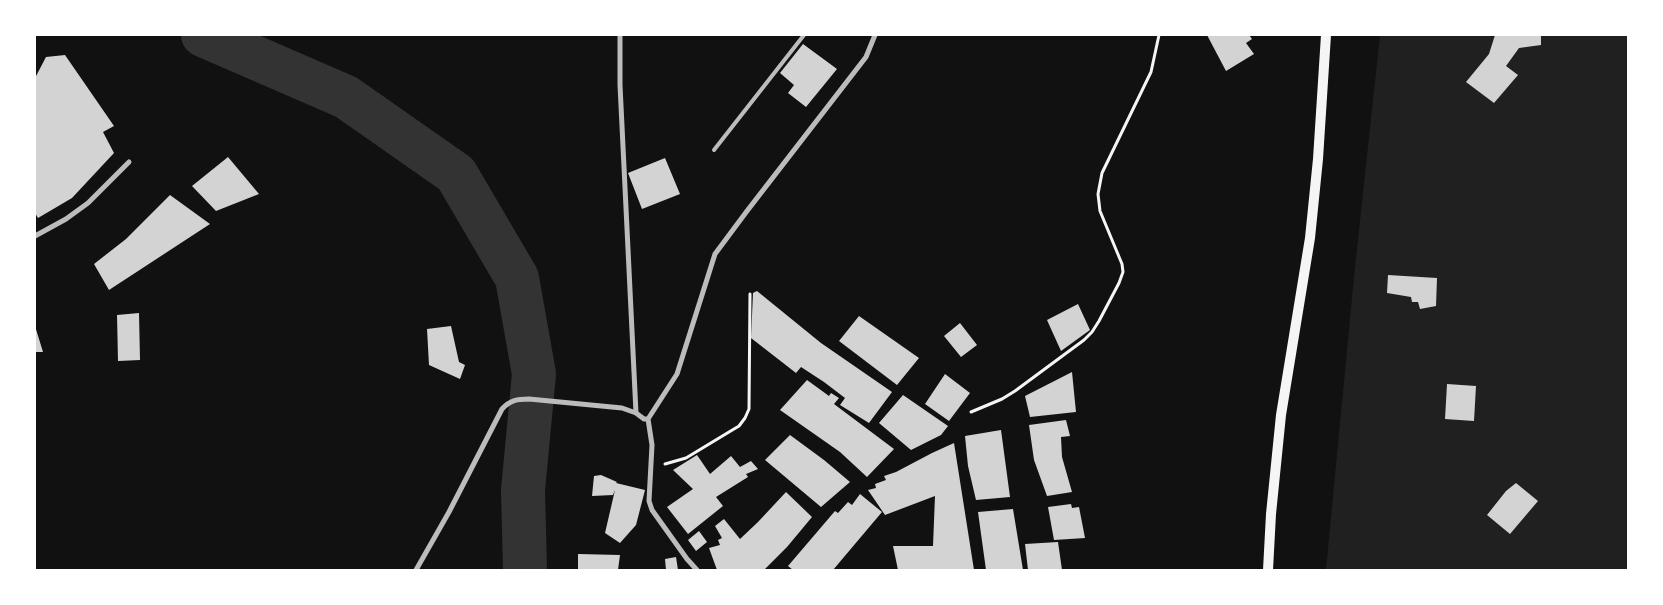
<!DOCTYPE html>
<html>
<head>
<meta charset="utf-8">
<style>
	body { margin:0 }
	#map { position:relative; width:1663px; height:605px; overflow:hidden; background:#111; font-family:"Fira Sans Condensed",sans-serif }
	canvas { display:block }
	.frame { position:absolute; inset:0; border:36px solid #fff; pointer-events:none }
</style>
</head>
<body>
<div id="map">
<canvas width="1663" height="605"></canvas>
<div class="frame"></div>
</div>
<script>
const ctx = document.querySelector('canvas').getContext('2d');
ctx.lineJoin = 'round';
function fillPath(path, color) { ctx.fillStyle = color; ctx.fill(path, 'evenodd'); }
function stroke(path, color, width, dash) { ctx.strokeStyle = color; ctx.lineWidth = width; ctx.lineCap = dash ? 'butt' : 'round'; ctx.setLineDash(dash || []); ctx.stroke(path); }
const green = new Path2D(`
	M1380,35h248v535h-302l28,-293z`);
const river = new Path2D(`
	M203,35l143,62 110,77 61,104 17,96 -11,116 2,80`);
const building = new Path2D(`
	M1207,35h42l3,4 -6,4 8,11 -28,17z
	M1495,35h46v10l-22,3 -13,18 12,9 -24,28 -28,-21 23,-28z
	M803,44l34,25 -31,38 -18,-14 6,-8 -14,-12z
	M65,55l49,71 -11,6 11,21 -42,45 -34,20 -3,-5v-135l11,-21z
	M228,157l31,37 -43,17 -24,-25z
	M665,158l15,36 -38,15 -14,-36z
	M170,195l40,29 -101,66 -15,-26 32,-25z
	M1388,275l49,3 -1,28 -16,3 -2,-7h-6l-1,-5 -24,-4z
	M757,291l64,52 71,49 -23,31 -29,-18 5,-7 -21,-16 -23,-15 -5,6 -45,-35 2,-45z
	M1078,304l12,26 -29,21 -14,-31z
	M139,313l1,47 -22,1 -1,-46z
	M859,316l60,42 -22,27 -58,-44z
	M960,323l17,22 -16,12 -17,-21z
	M35,326l8,26h-8z
	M451,326l8,36 6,3 -5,14 -31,-14 -2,-36z
	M1072,372l4,40 -46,5 -5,-21z
	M945,374l25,19 -21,28 -24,-17z
	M807,380l22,16 2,-3 8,5 -5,6 60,45 -27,28 -27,-25 -60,-42z
	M1447,384l29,2 -2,35 -29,-2z
	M903,395l45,31 -7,9 -30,15 -32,-27z
	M1066,420l4,16 -9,1 1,20 10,35 -25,4 -13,-36 -5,-35z
	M1001,430l9,67 -34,3 -8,-34 -3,-30z
	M790,435l34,25 26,22 -29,25 -56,-47z
	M954,443l20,127h-76l-5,-24h40l2,-50 -50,19 -17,-25 8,-2 -1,-4 11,-4 -2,-4 12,-4 36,-19z
	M697,455l13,19 21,-18 9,11 11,-6 7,8 -12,5 2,3 -32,20 7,9 -35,28 -21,-27 26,-18 -20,-19z
	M601,475l16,7 -1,1 29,7 -9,35 -16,18 -15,-10 10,-43 -2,5 -21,1 2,-20z
	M1516,483l22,18 -28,33 -23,-19 19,-24z
	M786,492l26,25 -25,30 -23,23h-47l-8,-22 11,-3 -2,-5 4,-2 -7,-12 9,-7 16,20 18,-17z
	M860,494l22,18 -49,58h-40l-5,-4 47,-55 3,2 10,-11 4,3z
	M1071,504l1,4 7,-1 6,31 -31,2 -6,-33z
	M1013,509l10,61h-37l-8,-58z
	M699,531l8,11 -11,9 -8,-11z
	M1058,542l4,28h-34l-3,-26z
	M578,554l42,1 -2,15h-40z
	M676,557l2,13h-12l-1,-11z`);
const path = new Path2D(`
	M971,412l31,-13 13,-8 69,-51 8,-8 7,-11 20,-38 4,-11 -1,-8 -22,-53 -2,-17 4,-21 49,-101 8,-37
	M665,464l21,-6 43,-26 10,-6 6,-8 4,-9 1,-115`);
const service = new Path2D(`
	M714,150l90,-115`);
const minor = new Path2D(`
	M620,35v50l16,328
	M35,236l31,-17 22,-16 41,-41
	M648,419l29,-45 38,-120 32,-43 119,-154 9,-22
	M416,570l33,-58 53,-103c8,-9 16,-10 27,-10l93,9 14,5 8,6h4l4,26 -3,56 3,9 35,49 10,11`);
const secondary = new Path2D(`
	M1268,570l3,-56 10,-99 29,-177 8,-79 8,-124`);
fillPath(green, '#202020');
stroke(river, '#333', 44);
fillPath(building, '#d3d3d3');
stroke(path, '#f5f5f5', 3);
stroke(service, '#bcbcbc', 4);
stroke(minor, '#bcbcbc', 5);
stroke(secondary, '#f5f5f5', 10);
</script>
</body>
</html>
